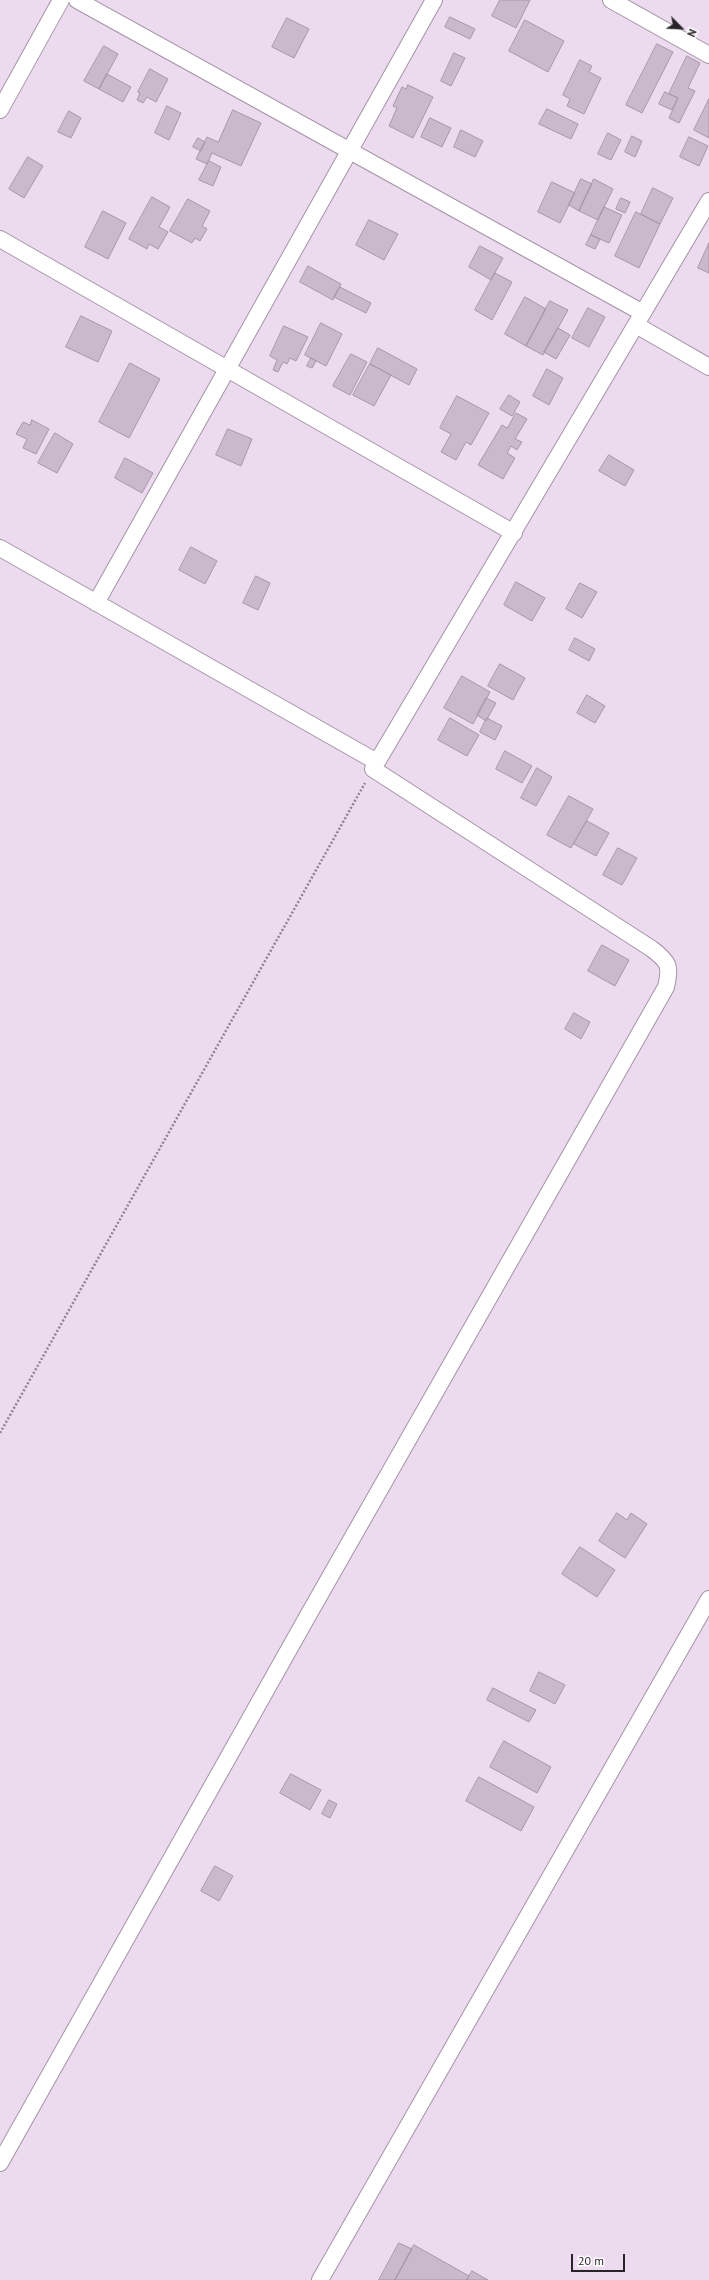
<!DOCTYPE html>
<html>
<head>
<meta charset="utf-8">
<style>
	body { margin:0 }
	#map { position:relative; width:709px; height:2280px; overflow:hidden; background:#ecdbee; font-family:"PT Sans",sans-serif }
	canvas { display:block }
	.north { position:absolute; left:661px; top:8px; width:40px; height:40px; -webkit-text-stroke:3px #fff; paint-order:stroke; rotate:114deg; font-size:11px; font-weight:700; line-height:16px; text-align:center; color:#282229 }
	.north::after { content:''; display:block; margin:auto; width:14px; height:18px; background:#282229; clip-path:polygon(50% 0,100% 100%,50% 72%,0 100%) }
	.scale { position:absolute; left:571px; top:2254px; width:54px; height:18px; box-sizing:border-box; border:2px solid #282229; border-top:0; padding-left:5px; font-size:12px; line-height:14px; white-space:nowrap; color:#282229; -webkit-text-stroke:3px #fff; paint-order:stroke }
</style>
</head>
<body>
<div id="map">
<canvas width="709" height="2280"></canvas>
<div class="north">N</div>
<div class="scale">20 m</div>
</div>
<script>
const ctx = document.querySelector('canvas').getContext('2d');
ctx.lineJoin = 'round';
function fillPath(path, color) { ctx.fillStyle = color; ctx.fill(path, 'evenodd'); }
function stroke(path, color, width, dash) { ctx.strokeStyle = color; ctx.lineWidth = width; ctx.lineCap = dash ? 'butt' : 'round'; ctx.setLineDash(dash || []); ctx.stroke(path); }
const building = new Path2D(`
	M500,0h30l-14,28 -24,-12z
	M450,17l25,12 -5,10 -25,-12z
	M287,18l22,11 -15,29 -22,-11z
	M525,20l39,21 -16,31 -39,-21z
	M657,44l16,8 -31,61 -16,-8z
	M104,46l14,8 -19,35 -15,-8z
	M454,53l11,5 -14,28 -10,-5z
	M687,56l13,7 -12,25 7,3 -16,32 -10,-5 9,-20 -9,-4z
	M580,60l12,6 -3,6 12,6 -17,36 -17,-8 3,-7 -7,-4z
	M150,69l18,10 -12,23 -9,-5 -4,6 -6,-3 3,-7 -2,-1z
	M107,74l24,13 -8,15 -24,-13z
	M408,85l25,12 -20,41 -24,-12 8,-18 -4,-2 9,-19 4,2z
	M665,92l13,6 -6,12 -13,-6z
	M709,99v39l-15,-8z
	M167,106l14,7 -12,27 -14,-7z
	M547,109l31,15 -7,15 -32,-15z
	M233,110l28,13 -20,43 -29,-13 -5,11 -11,-5 11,-22 11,5z
	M69,111l12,7 -10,20 -13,-6z
	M430,118l21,10 -9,19 -21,-10z
	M461,130l22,11 -8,16 -21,-10z
	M608,133l13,7 -10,20 -13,-6z
	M632,136l10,5 -7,16 -10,-5z
	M689,137l19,9 -9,20 -19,-9z
	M198,138l7,4 -4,9 -8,-4z
	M28,157l15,9 -19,32 -15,-9z
	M209,161l12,6 -8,19 -14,-6z
	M581,179l11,5 -13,27 -10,-6z
	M594,179l19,10 -15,31 -19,-9z
	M552,182l23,11 -15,30 -22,-11z
	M653,188l20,10 -13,26 -19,-10z
	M152,197l18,10 -11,20 9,5 -10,17 -9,-5 -2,5 -18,-10z
	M621,198l9,4 -5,11 -9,-4z
	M188,199l22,12 -8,15 5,3 -7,12 -5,-3 -3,5 -22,-12z
	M604,207l18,8 -13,28 -18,-8z
	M103,211l23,12 -18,36 -23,-12z
	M636,212l24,12 -21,44 -24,-12z
	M369,220l29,14 -14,26 -28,-15z
	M591,235l9,4 -5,10 -9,-4z
	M709,243v30l-11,-5z
	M480,246l23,12 -12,22 -22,-13z
	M308,266l33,18 -8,16 -33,-18z
	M495,273l17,9 -20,38 -17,-10z
	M340,287l31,16 -5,10 -32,-16z
	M525,297l21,12 -20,37 -21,-12z
	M550,301l18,9 -25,45 -17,-9z
	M588,308l17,9 -16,30 -17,-9z
	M81,316l31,15 -14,31 -32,-15z
	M321,323l21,11 -16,32 -21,-11z
	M284,326l24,11 -12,24 -6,-3 -3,6 -4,-2 -5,10 -5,-2 4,-10 -7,-4z
	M558,328l12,7 -14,24 -12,-7z
	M378,348l39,21 -8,16 -39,-21z
	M351,354l16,8 -17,33 -17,-9z
	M311,358l5,3 -4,7 -5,-2z
	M130,363l30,16 -31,59 -30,-16z
	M370,364l21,11 -17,31 -21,-11z
	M547,369l16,9 -14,27 -16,-9z
	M509,395l11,7 -8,14 -12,-7z
	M457,396l32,17 -18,32 -5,-3 -10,18 -15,-8 10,-18 -11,-6z
	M516,413l11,6 -12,20 7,3 -5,8 -6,-4 -4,7 8,5 -12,21 -25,-14 24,-40 5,3z
	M32,420l17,9 -13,25 -13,-6 4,-9 -11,-5 7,-12 7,3z
	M228,429l24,10 -11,27 -25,-11z
	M55,433l18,11 -16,29 -19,-10z
	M609,455l25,15 -9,16 -26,-15z
	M125,458l28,15 -11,20 -27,-15z
	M191,547l26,14 -12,23 -26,-14z
	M256,576l14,7 -12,27 -15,-7z
	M516,582l29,16 -13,23 -28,-16z
	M580,583l17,9 -15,26 -16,-9z
	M575,638l20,11 -6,12 -20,-11z
	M500,664l25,14 -12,22 -25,-14z
	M462,676l28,16 -17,32 -29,-16z
	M587,695l18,11 -10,17 -18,-10z
	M486,698l10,5 -10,18 -9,-6z
	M450,718l29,17 -12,21 -29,-16z
	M487,718l15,8 -7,14 -15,-8z
	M505,751l27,15 -10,17 -26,-14z
	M537,768l15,9 -16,29 -15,-8z
	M569,796l24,13 -22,39 -24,-13z
	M587,821l22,12 -13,23 -22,-12z
	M618,848l19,10 -15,27 -19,-10z
	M602,945l27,15 -14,26 -27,-15z
	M574,1013l16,9 -9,17 -16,-10z
	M617,1513l10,7 4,-7 16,11 -22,34 -26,-17z
	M580,1547l35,23 -18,27 -35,-23z
	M539,1672l26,13 -10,19 -25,-13z
	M493,1688l43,22 -7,12 -42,-22z
	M504,1741l47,26 -14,26 -47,-26z
	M291,1774l30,16 -11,20 -30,-17z
	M479,1777l55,30 -13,24 -55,-30z
	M329,1800l8,4 -7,14 -8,-4z
	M215,1866l18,10 -14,25 -18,-10z
	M399,2243l13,6 -17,31h-16z
	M414,2245l55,31 -2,4h-72z
	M472,2271l16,9h-21z`);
const path = new Path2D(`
	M0,1433l365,-650`);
const street = new Path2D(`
	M77,0l566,313
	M611,0l98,55
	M0,110l61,-110
	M0,239l514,294
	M636,325l73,42
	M0,548l377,214 332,-561
	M96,603l338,-603
	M0,2163l310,-551 356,-625c5,-21 3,-25 -14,-38l-279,-180
	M320,2280l389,-681`);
fillPath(building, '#c9b9cb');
stroke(building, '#a696a8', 1);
stroke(street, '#a393a5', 18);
stroke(path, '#8f8391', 2.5, [2, 2]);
stroke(street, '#fff', 16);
</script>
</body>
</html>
